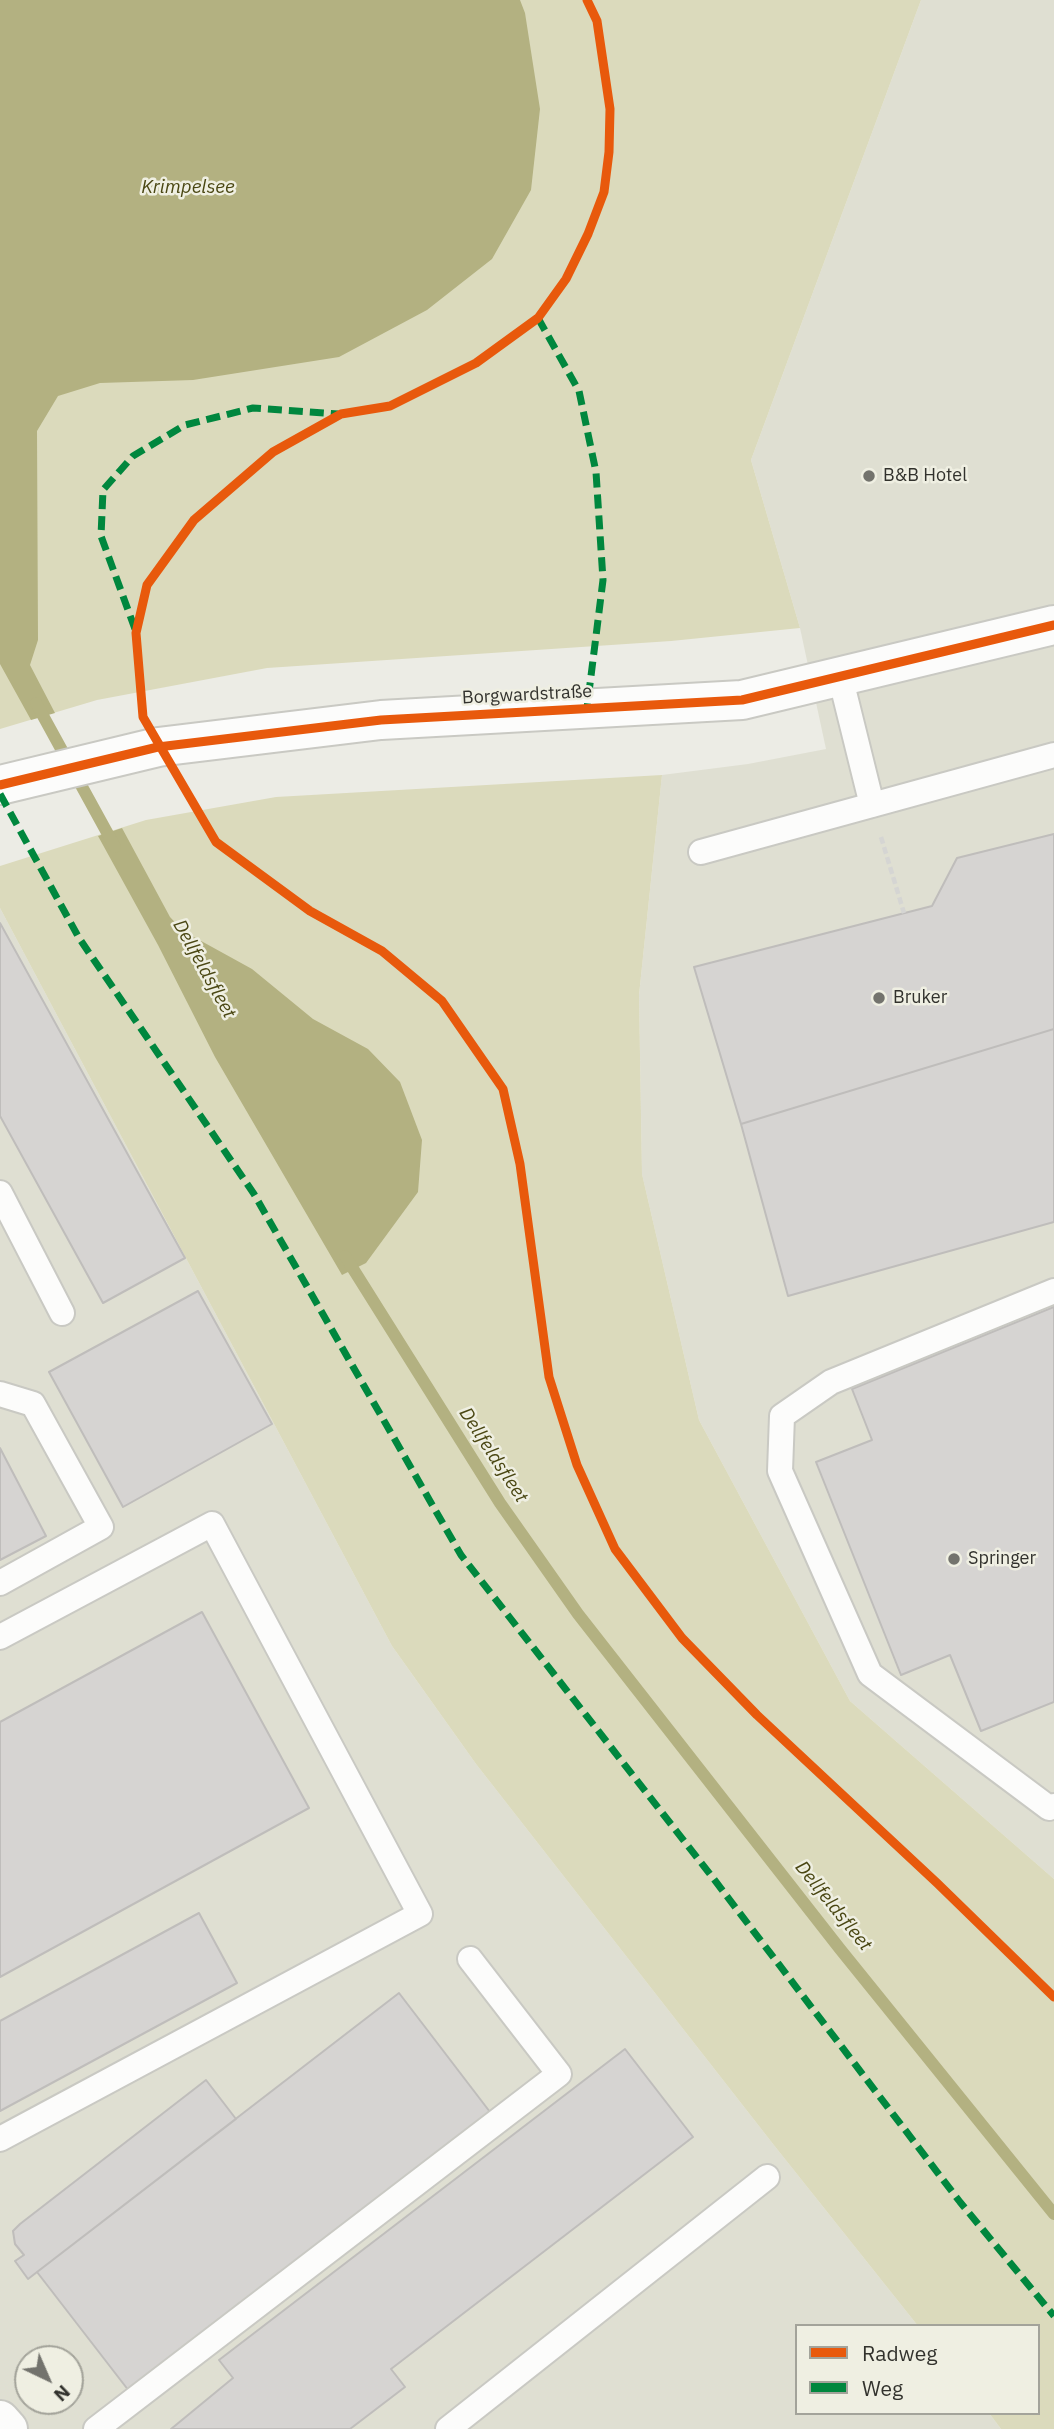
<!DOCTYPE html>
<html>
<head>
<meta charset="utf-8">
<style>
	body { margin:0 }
	#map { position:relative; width:1054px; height:2429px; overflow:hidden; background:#ecece5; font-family:"IBM Plex Sans",sans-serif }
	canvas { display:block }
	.legend { position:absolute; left:795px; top:2324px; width:245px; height:91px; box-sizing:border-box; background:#efefe2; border:2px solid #a3a39a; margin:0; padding:9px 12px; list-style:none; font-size:21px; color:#32322d }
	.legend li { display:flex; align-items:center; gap:14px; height:35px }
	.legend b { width:35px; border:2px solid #a3a39a }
	.north { position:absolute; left:14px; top:2345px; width:70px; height:70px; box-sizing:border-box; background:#efefe2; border:2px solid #a3a39a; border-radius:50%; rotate:136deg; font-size:19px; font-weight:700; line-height:28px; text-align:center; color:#32322d }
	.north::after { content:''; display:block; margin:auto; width:24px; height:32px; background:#73736d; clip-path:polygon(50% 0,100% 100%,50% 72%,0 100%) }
</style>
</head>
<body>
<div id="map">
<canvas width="1054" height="2429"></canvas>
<ul class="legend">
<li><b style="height:9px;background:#e8590c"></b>Radweg</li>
<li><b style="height:9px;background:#00873e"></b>Weg</li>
</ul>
<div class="north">N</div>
</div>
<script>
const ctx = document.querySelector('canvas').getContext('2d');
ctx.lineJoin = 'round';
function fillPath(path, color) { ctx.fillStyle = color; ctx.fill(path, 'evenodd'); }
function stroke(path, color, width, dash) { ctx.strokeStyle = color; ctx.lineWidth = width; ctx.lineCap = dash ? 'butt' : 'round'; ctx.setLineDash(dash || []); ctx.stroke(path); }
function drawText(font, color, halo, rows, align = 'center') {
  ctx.font = font + ' "IBM Plex Sans",sans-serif'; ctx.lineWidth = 5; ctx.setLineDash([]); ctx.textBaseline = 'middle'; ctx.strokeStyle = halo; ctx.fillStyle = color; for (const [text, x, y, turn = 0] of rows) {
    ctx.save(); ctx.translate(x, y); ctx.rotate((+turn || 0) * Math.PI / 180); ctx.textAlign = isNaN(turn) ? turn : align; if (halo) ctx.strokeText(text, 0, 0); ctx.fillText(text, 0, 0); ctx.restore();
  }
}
const built = new Path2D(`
	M921,0h133v1879l-204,-178 -151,-281 -57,-246 -3,-179 23,-220 86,-11 78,-15 -26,-121 -49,-168z
	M0,908l392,738 84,118 297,380 145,182h-121v87h192l12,16h-1001zM28,2359h42v42h-42z`);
const green = new Path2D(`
	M0,0h921l-170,460 49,168 -129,13 -404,27 -170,32 -97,29z
	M662,775l-23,220 3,179 57,246 151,281 204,178v550h-53l-12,-16h49v-87h-120l-145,-182 -297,-380 -84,-118 -392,-738v-42l146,-46 130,-23z`);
const water = new Path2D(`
	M0,0h520l5,13 15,96 -9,81 -39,69 -65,51 -88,47 -146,23 -93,3 -42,13 -21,35 1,209 -8,25 25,48 -24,7 -31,-56z
	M122,828l48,89 13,14 69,38 61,50 55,30 32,33 22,58 -4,52 -52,71 -24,12 -127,-218 -57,-112 -60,-109z`);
const stream = new Path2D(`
	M36,703l79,144
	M345,1256l155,247 78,111 262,335 214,265`);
const building = new Path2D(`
	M1054,834v195l-313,95 -47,-157 238,-61 25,-48z
	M0,923l185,335 -82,45 -103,-187z
	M1054,1029v193l-266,74 -47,-172z
	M198,1291l74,133 -149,83 -74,-135z
	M1054,1307v395l-73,29 -31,-76 -49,20 -85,-213 56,-22 -20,-51z
	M0,1448l46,88 -46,24z
	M202,1612l107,196 -309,169v-255z
	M199,1913l38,70 -237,128v-90z
	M399,1993l91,119 -361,279 -92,-119z
	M625,2049l68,88 -302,232 14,18 -55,42h-179l62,-51 -14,-18z
	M206,2080l30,39 -208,160 -13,-18 9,-6 -9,-11 -2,-13 7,-7z`);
const path = new Path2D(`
	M881,837l23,76`);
const service = new Path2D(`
	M840,676l32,129
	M701,852l353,-97
	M0,1193l62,120
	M1054,1291l-223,91 -49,34 -2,55 90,203 179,134 5,-2
	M0,1394l33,10 68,123 -101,56
	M0,1637l212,-113 208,390 -420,225
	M96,2429l463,-355 -89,-115
	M448,2429l319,-252`);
const minor = new Path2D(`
	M0,785l158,-38 223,-27 361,-20 312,-75
	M0,2420l8,9`);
const quiet = new Path2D(`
	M538,318l41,73 17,81 7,108 -16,128
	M135,629l-34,-93 2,-46 30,-34 52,-31 68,-17 85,6
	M0,794l79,144 175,256 207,361 252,323 247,324 94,114`);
const cycleway = new Path2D(`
	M587,0l10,21 13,88 -1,43 -5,40 -16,42 -22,45 -28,39 -62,45 -86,43 -49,8 -68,38 -79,68 -47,65 -11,48 7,84 73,125 94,69 72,40 60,50 61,88 17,75 29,213 28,88 38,84 67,89 75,77 180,168 117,114
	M0,785l158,-38 223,-27 361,-20 312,-75`);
const markers = [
	[869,476,7,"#73736d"],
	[879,998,7,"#73736d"],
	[954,1559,7,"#73736d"]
];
const poiNames = [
	["B&B Hotel",883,476],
	["Bruker",893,998],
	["Springer",968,1559]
];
const streetNames = [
	["Borgwardstraße",527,695,-3]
];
const waterNames = [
	["Krimpelsee",188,188],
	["Dellfeldsfleet",204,969,61],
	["Dellfeldsfleet",493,1455,57],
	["Dellfeldsfleet",833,1906,51]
];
fillPath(built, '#dfdfd2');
fillPath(green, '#dbdabc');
fillPath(water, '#b3b181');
stroke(stream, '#b3b181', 12);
fillPath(building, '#d6d4d2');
stroke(building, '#bfbdbb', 2);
stroke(service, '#c9c9c3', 28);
stroke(minor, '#c9c9c3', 42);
stroke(path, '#d5d5d3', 4.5, [7, 3.5]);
stroke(service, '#fcfcfb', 24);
stroke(minor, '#fcfcfb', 38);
stroke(quiet, '#00873e', 7, [14, 7]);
stroke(cycleway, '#e8590c', 9);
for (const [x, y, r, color] of markers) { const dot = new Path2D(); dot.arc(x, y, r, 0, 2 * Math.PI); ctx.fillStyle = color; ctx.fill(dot); stroke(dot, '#efefe2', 2.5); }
drawText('18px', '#32322d', '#efefe2', poiNames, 'left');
drawText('18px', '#32322d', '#efefe2', streetNames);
drawText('italic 19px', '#4a4713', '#efefe2', waterNames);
</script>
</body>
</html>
